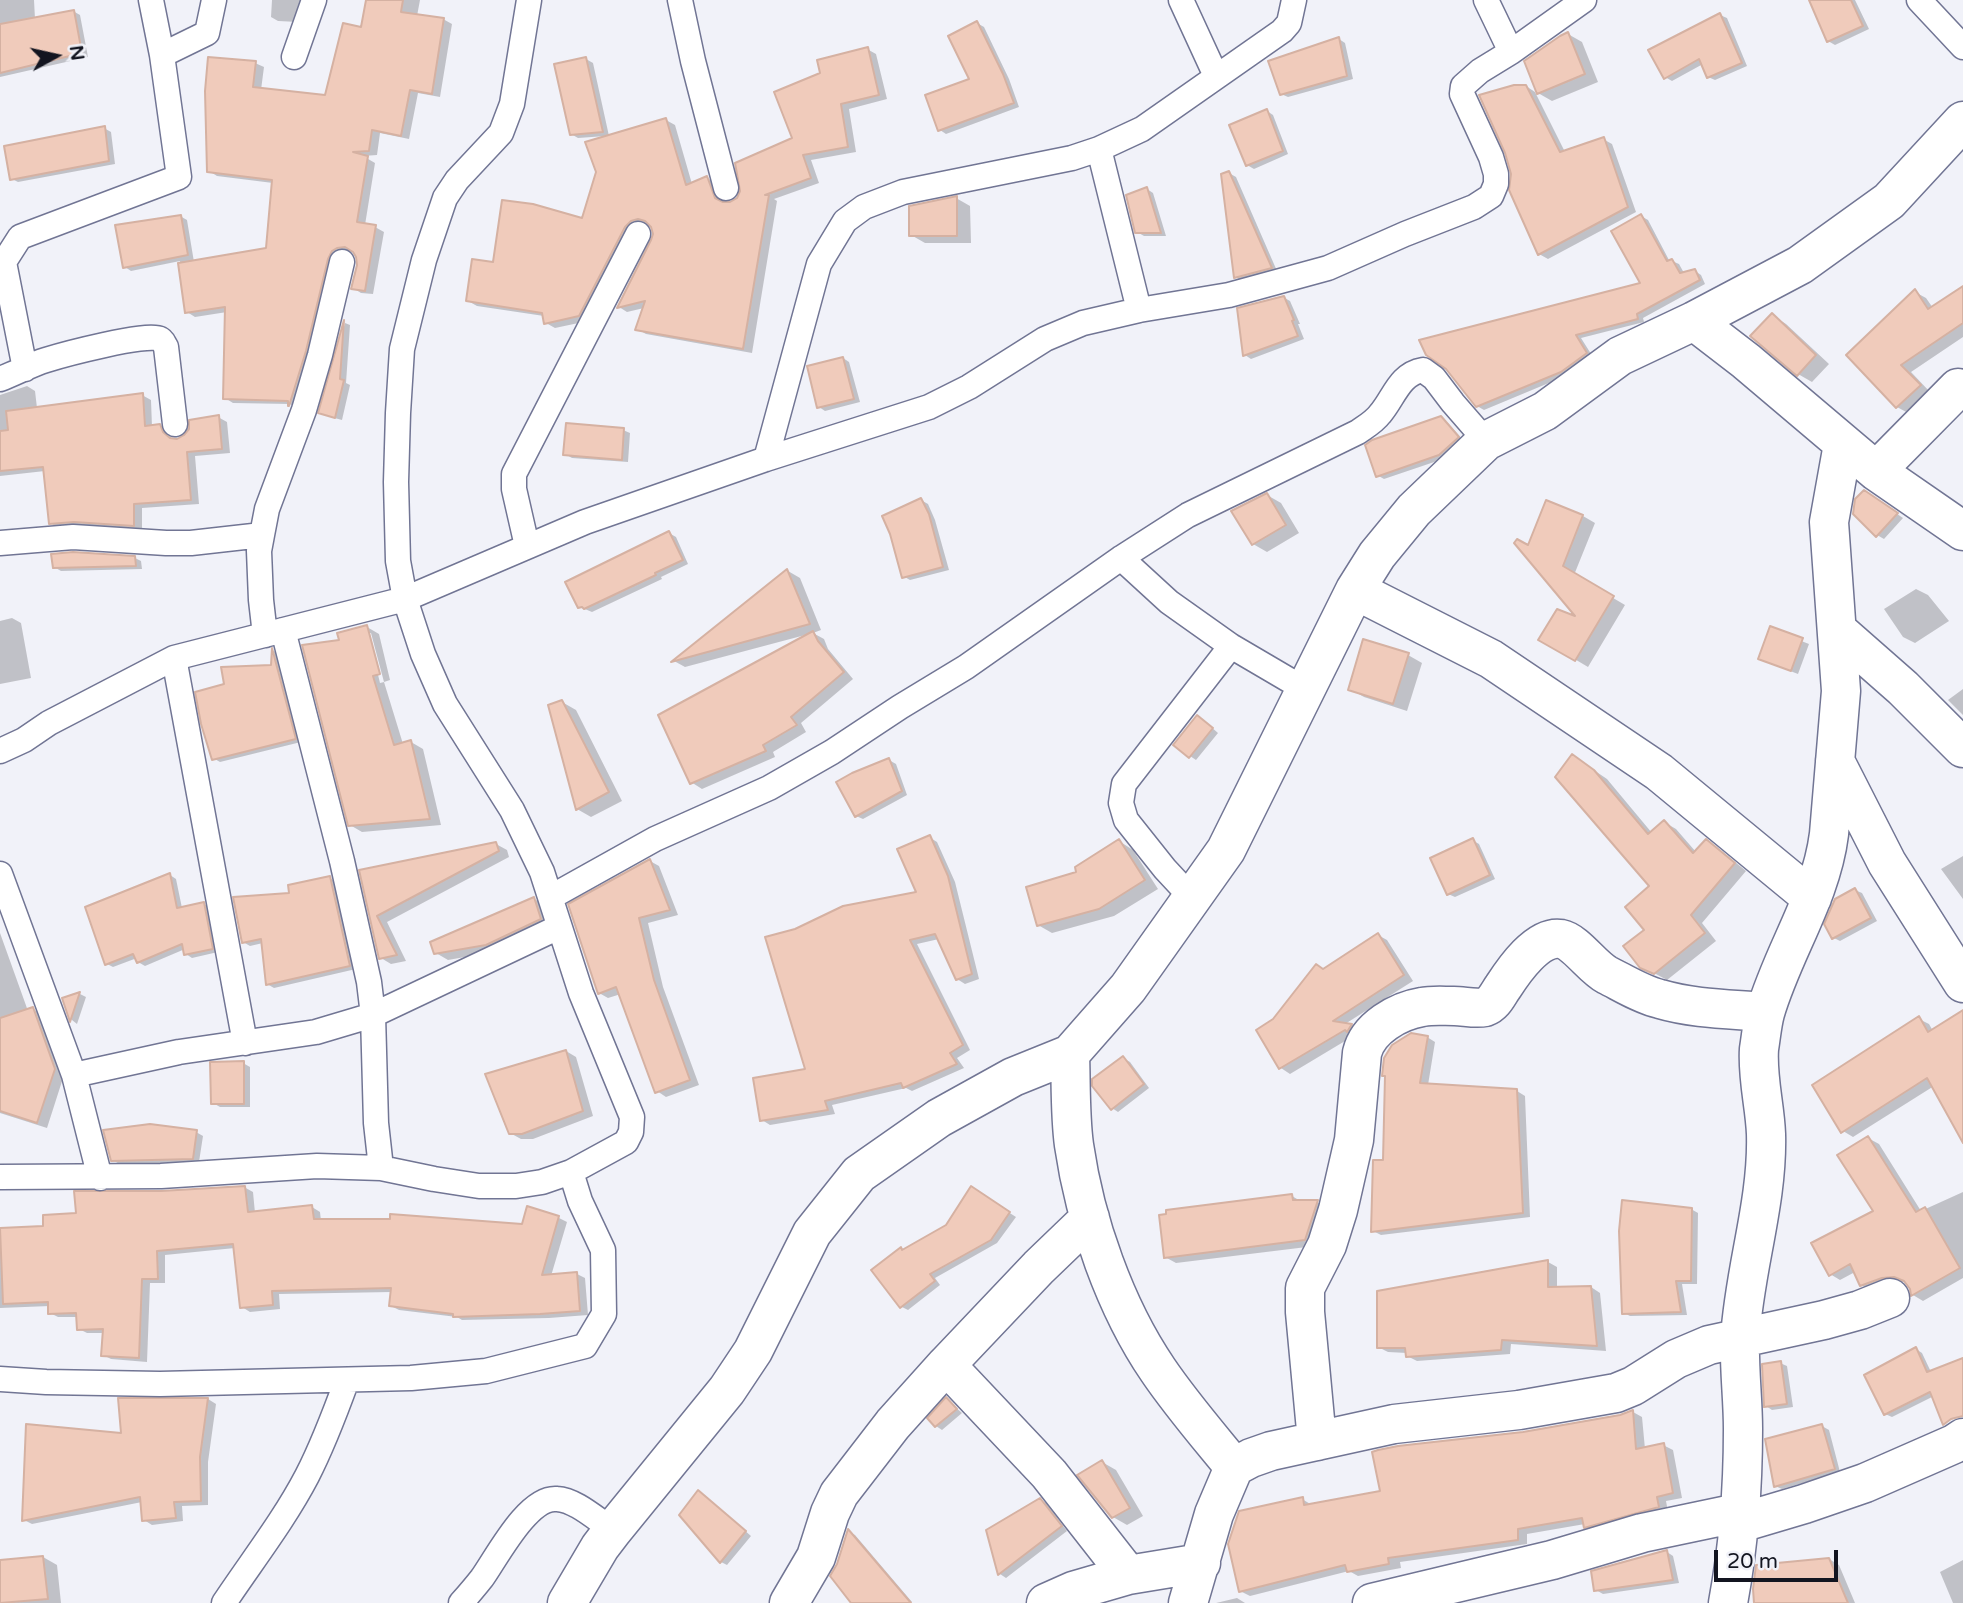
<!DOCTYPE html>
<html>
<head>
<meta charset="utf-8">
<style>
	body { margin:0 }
	#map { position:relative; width:1963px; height:1603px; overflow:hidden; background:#f1f2f9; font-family:"Varela Round",sans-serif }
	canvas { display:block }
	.north { position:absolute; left:21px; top:21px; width:70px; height:70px; -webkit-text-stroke:5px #f1f2f9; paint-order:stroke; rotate:82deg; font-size:19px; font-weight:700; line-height:28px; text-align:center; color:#131520 }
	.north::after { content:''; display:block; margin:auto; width:24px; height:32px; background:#131520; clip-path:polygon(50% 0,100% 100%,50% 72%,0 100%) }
	.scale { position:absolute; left:1714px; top:1550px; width:124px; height:32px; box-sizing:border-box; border:4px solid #131520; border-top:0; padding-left:9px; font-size:21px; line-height:24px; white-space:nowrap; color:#131520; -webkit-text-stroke:5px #f1f2f9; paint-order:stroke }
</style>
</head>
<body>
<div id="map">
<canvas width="1963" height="1603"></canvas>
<div class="north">N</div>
<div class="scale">20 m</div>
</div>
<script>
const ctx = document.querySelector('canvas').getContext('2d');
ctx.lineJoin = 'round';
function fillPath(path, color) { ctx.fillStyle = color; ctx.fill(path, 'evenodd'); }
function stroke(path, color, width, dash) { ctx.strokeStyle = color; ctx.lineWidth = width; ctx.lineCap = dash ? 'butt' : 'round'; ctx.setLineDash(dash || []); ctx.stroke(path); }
const shadow = new Path2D(`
	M0,0h34l1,19 38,-8 7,4 8,42 -88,20z
	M272,0h35l-9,22 -20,-1 -7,-4z
	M368,0h52l-3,16 26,3 9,5 -12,73 -22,-4 -9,46 -29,-6 -3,22 -14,1 12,7 -10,62 10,2 9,5 -11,62 -12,-1 -8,-5 5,-23 -4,-14 -8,1 -48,158 -8,-6 -57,-1 -8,-5 2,-86 -32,5 -8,-5 -7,-51 -49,10 -6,-4 55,-51 7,4 7,42 73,-13 6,-66 -56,-7 -8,-5 46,-108 9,4 -3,23 65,7 36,-68z
	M1811,0h44l14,29 -34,16 -7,-4z
	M1720,15l7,3 20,48 -32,14 -7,-3 -5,-13 -31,17 -7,-4z
	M977,23l7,4 25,52 10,28 -73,27 -6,-4 31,-50z
	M1568,34l14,8 16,40 -46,19 -14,-8z
	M1339,39l6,4 8,36 -65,18 -7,-3z
	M867,49l9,5 11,45 -38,10 7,43 -45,8 8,23 -45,16 3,2 -25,152 -106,-19 -9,-5 7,-21 -17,4 -8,-5 36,-73 -3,-8 -4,-3 -8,3 -52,95 -33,7 -9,-5 -2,-7 -67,-10 -9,-5 27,-37 88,-44 23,-83v-1l-28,2 -7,-4 15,-75 7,4 16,73 57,-16 9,5 17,59 15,-6 9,5 8,21 14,-5 56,-60 28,-65z
	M1526,86l9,6 30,60 38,-13 9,5 24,68 -88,47 -9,-5z
	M1267,111l6,4 15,39 -34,15 -7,-4z
	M104,128l7,4 4,32 -97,18 -6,-3z
	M1229,173l7,4 41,94 -35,10 -7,-4z
	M1147,189l6,4 13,43h-22l-7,-4z
	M956,198l14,8 1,37h-46l-14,-8z
	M1641,216l7,4 22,42 2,-1 7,3 5,9 11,-2 6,4 4,9 -62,34 1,4 -63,16 12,19 -25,18 -84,35 -7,-4 166,-122z
	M1963,288v49l-52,35 19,20 -22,21 -11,-6 -49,-52 67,-63 11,6 7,10z
	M1283,297l7,4 10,23h-2l6,15 -53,20 -6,-4z
	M1772,315l14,9 43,40 -17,18 -14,-8z
	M345,323l5,2 -4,58 4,2 -8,35 -15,-4 -6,-3z
	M843,358l6,4 11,40 -35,9 -6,-4z
	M27,386l8,5 2,17 105,-13 9,5 1,27 8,-1 8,4 4,10 4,1 42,-24 9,5 3,31 -35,3 4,48 -57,4v22l-83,-2 -9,-5 -5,-52 -45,5v-81z
	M1441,418l6,4 17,19 -18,17 -62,21 -7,-4z
	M623,430l7,3 -2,29 -56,-4 -7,-4z
	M1267,495l14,8 18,30 -32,19 -14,-8z
	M1871,496l32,22 -19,21 -7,-4z
	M921,500l7,4 7,16 14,50 -39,10 -7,-4z
	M1547,502l36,14 12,7 -21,52 51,30 -37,62 -47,-28 40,-19 -52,-72z
	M669,533l7,4 12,27 -27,13 1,2 -70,33 -12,-5z
	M135,558l6,3 1,8 -81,2 -7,-4z
	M788,571l12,7 21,52 -8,3 11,6 4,10 25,30 -52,44 5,9 -33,20 2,5 -73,32 -11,-7 118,-148 -124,33 -11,-6z
	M1916,589l12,6 21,26 -34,22 -12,-6 -19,-28z
	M12,618l9,5 10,55 -31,6v-63z
	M367,627l12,7 11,46 -6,2 19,62 8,-2 12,7 18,76 -79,7 -12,-7 -9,-183zM368,633h3l13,49 -4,1z
	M1771,629l38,15 -11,30 -31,-12z
	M274,651l5,3 22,88 -81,20 -7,-4 13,-72 47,-19z
	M1408,655l14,8 -15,48 -43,-14 -14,-8z
	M1963,689v26l-15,-15z
	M562,702l14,8 46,91 -31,16 -14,-8z
	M1203,720l15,13 -22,27 -6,-4z
	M1573,756l34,23 45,54 12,-11 12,7 20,23 10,-11 12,7 28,23 -44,52 14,18 -49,39 -26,-14 10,-79z
	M889,760l7,4 11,31 -44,24 -7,-3z
	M929,837l8,5 18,40 24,97 -14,5 -8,-5 -18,-40 -22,5 53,106 -13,8 7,10 -52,23 -6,-3 -74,17 3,9 -65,11 -8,-5 45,-49 112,-178z
	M1472,840l7,4 16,35 -40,18 -7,-3z
	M1119,841l14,9 25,39 -44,27 -62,17 -14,-8 41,-52z
	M496,844l11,6 2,7 -122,65 19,39 -15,3 -10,-6 -20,-86z
	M1963,856v43l-22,-30z
	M650,861l9,5 19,49 -30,8 15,64 36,98 -33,12 -9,-6 -36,-97 -13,4 -9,-5z
	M170,875l6,4 6,29 22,-4 6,4 8,44 -26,6 -6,-4 -1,-5 -40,17 -7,-4 -1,-4 -24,9 -6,-3z
	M330,878l6,4 20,87 -82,19 -7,-4 -4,-41 -13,3 -7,-4 48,-48z
	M1855,890l7,3 15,28 -37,20 -6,-3z
	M534,899l12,6 7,21 -54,25 -51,9 -12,-7z
	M0,933l28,78 5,-2 10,6 21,60 -17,53 -47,-15z
	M1378,935l9,5 26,41 -68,43 7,1 9,6 -6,4 -65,39 -9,-6 -23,-37 16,-10 50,-50z
	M80,994l6,3 -9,27 -5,-4 -8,-21z
	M1919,1019l10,5 4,7 30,-11v108l-29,-42 -81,51 -10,-6z
	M1427,1037l8,5 -7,43 89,6 8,5 5,121 -149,18 -8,-4 12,-69z
	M566,1051l10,6 17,59 -60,23h-12l-11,-6z
	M1123,1058l7,4 19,26 -31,24 -6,-4z
	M243,1063l7,4v40h-30l-7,-4z
	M196,1132l7,4 -4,26 -80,2 -6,-4z
	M1868,1138l11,6 42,67 42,-19v86l-40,23 -10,-6 -1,-6 -6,-7 -13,1 -21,8 -11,-6 -6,-13 -15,8 -10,-6 45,-62z
	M244,1187l9,5 2,21 57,-6 8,5 1,9 202,5 5,-18 31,10 8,4 -16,54 26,-2 8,4 3,37 -39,3 -87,2 -5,-3 -58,-7 -8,-4 1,-14 -113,2 1,15 -30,3 -8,-5 -7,-59 -70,7v28h-15l-3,79 -36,-3 -8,-4 1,-22h-17l-8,-4 -1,-12h-20l-8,-4v-7l-50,2v-78l45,-2 33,-13 83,-22z
	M972,1189l44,28 -19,26 -62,35 5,7 -32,25 -6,-3 2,-56 43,-25z
	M1292,1196l10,6h15l10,6 -12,38 -139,17 -11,-6z
	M1691,1209l7,4 -1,71h-15l5,31 -57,1 -6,-3z
	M1548,1262l9,5v21l34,-1 9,6 6,58 -95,-7 -1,10 -93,7 -10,-5v-3l-19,-1 -10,-5z
	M1916,1349l6,4 9,19 32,-7v45l-29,-14 -42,21 -7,-3z
	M1780,1363l7,3 6,41 -21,3 -6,-4z
	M208,1399l8,5 -8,58v43l-26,1 1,15 -31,4 -8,-5 -2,-18 -110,22 -8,-4 99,-85z
	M947,1400l15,13 -20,17 -6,-4z
	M1633,1412l9,5 3,32 18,-4 10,5 9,48 -16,3 2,11 -73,20 -10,-5v-3l-58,10v10l-127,18 1,6 -43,8 -9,-5 -99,25 -10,-5 62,-92 10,6 70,-13 141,-59 97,-17z
	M1822,1426l7,4 11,42 -58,17 -7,-3z
	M1102,1462l14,8 27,46 -16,9 -14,-8z
	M705,1496l46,40 -24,29 -6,-3z
	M1040,1500l6,3 21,28 -61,47 -6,-4 -12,-43z
	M849,1532l6,3 57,67 -59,1 -15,-38z
	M1667,1552l6,4 6,27 -76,11 -7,-4z
	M43,1557l14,8 4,38h-61v-41z
	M1829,1559l10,6 16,38h-70z
	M1963,1560v43h-10l-13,-31z
	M1237,1598l8,5h-29z`);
const building = new Path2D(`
	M366,0h37l-2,12 43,6 -12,76 -22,-4 -9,46 -29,-6 -3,21 -16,1 15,4 -11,66 19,3 -11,66 -14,-2 6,-24 -1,-8 -3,-5 -8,-5 -8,1 -5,3 -4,8 -22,92 -17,55h-1v-5l-65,-2 2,-92 -40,6 -7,-50 88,-15 6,-68 -65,-8 -2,-81 3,-34 48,4 -3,26 72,8 18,-72 18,4z
	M1809,0h42l12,26 -36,16z
	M74,10l8,43 -82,20v-49z
	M1720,13l22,50 -35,15 -8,-19 -35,20 -16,-29z
	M977,21l26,53 11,29 -76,28 -13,-36 44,-16 -21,-43z
	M1568,32l17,42 -48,20 -13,-33 36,-25z
	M1339,37l8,39 -67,19 -12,-34z
	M868,47l11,48 -38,9 7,43 -45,8 8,23 -46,17h4l-26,154 -108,-19 10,-29 -28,7 34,-68 2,-6 -2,-7 -6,-6 -7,-2 -7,2 -6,6 -46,89 -35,8 -2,-11 -76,-12 6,-42 21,3 9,-62 31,4 49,14 14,-46 -11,-30 81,-24 20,67 21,-9 8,22 8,4h7l7,-4 3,-7 -5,-28 57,-25 -18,-46 46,-19 -3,-13z
	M586,57l17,75 -33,3 -16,-71z
	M1514,85h12l34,67 44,-15 24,70 -90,48 -29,-65 2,-16 -6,-21 -26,-58z
	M1267,109l16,42 -37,15 -17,-41z
	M105,126l4,35 -99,19 -6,-34z
	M1229,171l43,97 -38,10 -13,-104z
	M1147,187l14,46h-26l-9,-38z
	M957,196v40h-48v-30z
	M1641,214l26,47 5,-2 8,14 15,-4 5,11 -63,34 1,5 -62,16 11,18 -26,19 -85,35 -30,-38 -20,-14 -7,-15 221,-57 -29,-52z
	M181,215l7,40 -65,13 -8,-43z
	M1963,286v37l-62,42 20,20 -25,23 -50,-53 69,-66 13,20z
	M1284,296l10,24 -2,1 6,15 -55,20 -6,-48z
	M1772,313l44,42 -19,21 -47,-40z
	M344,320l-4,59 4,1 -9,38 -17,-5z
	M843,357l11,42 -37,9 -10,-42z
	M143,393l2,33 15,-2 3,8 7,6 7,1 7,-4 5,-6v-9l30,-5 3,34 -35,3 4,48 -57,4v22l-60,-4 -25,2 -6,-57 -43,4v-40l8,-1 -2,-19z
	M1441,416l18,21 -20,18 -63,22 -11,-32 7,-5z
	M566,423l58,5 -2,32 -59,-5z
	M1864,490l34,23 -22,24 -23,-23 2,-15z
	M1267,493l19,32 -34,20 -21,-34z
	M921,498l8,16 14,53 -41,11 -12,-44 -8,-18z
	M1546,500l37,15 -20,51 51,30 -39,65 -37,-21 19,-31 18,7 -61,-73 3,-4 11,6z
	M669,531l14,29 -28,13 1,2 -72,34 -2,-2 -4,1 -13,-26z
	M73,552l62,4 1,10 -83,2 -2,-14z
	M787,569l23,55 -139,38z
	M367,625l13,49 -7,2 21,69 17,-5 19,79 -82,7 -46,-181 37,-5 -2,-7z
	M1770,626l33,12 -12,33 -33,-12z
	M813,631l5,10 26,31 -53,45 6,8 -34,20 3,6 -76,33 -32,-69z
	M1363,639l46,14 -16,51 -45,-14z
	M272,648l24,91 -84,21 -11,-36 -6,-32 29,-8 -3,-17 50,-2z
	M562,700l47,92 -33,18 -28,-105z
	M1197,715l16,13 -24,30 -16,-13z
	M1572,754l22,16 54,64 16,-14 29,33 13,-14 29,24 -44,52 14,18 -51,41 -14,-6 -17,-22 21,-16 -19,-23 24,-21 -94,-109z
	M889,758l13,33 -47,26 -19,-35 16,-9z
	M930,835l18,41 24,98 -16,6 -21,-46 -25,6 53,105 -13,8 7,11 -54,24 -2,-5 -76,18 3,9 -68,11 -7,-43 52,-9 -40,-132 30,-8 48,-23 73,-14 -19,-43z
	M1473,838l17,37 -43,20 -17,-37z
	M1119,839l26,41 -46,29 -62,17 -11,-39 50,-15 -1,-5z
	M496,842l3,9 -122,65 20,39 -18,4 -20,-89z
	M650,859l20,51 -31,8 15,62 36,100 -35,13 -39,-106 -18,7 -30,-90z
	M170,873l7,35 27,-6 9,47 -29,6 -2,-11 -45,19 -4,-9 -28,11 -20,-58z
	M330,876l20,90 -84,19 -5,-46 -19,4 -9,-46 56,-4 -1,-8z
	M1855,888l16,30 -39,21 -8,-15 11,-25z
	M534,897l7,22 -55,26 -52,9 -4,-12z
	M1378,933l26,42 -71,46 19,3 -5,8 -2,-2 -66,39 -23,-39 17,-11 43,-55 7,5z
	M80,992l-10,30 -8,-24z
	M33,1007l22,62 -18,54 -37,-12v-93z
	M1963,1010v133l-36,-65 -86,55 -29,-48 107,-69 9,16z
	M1411,1033l17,3 -8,47 97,6 6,124 -152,19 2,-72h10l2,-84h-3l2,-18 8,-13z
	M566,1050l17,61 -61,23h-13l-24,-60z
	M1123,1056l21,28 -33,26 -19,-24v-7z
	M244,1061v43h-33l-1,-42z
	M150,1124l47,6 -4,29 -82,2 -8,-31z
	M1868,1136l48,76 9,-5 35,61 -49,28 -1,-7 -6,-8 -10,-4 -12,1 -22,8 -10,-22 -21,12 -18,-33 62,-32 -36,-56z
	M245,1186l3,26 64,-7 2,14h76v-5l132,10 5,-18 32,10 -17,59 35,-3 3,39 -40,3 -87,3v-3l-64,-8 2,-18 -119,3 1,14 -33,3 -7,-64 -76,7 1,28h-16l-3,79 -38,-2 2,-27 -26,1 -1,-17 -28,1v-12l-45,2 -3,-76 43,-2v-11l33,-2 -2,-22h87z
	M971,1186l39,26 -19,28 -61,34 5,7 -35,27 -29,-38 30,-23 1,3 44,-25z
	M1292,1194l1,6h25l-13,40 -141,18 -5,-43 7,-1v-4z
	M1622,1200l70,8 -1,73h-15l5,31 -59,2 -3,-83z
	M1548,1260v27l43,-1 6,60 -95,-6 -1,10 -95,7 -1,-9h-28v-57z
	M1916,1347l11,25 36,-14v58l-12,3 -8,6 -13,-33 -46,23 -20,-40z
	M1781,1361l6,43 -23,3 -2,-43z
	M946,1397l11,12 -22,18 -8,-9z
	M118,1398h90l-8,59 1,44 -27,1 2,16 -34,3 -2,-24 -118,24 4,-97 95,9z
	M1633,1410l3,39 28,-6 9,50 -16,4 2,10 -75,21 -2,-10 -64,11v11l-130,18 1,6 -42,8 -2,-7 -106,27 -11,-48 11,-33 64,-14 1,8 76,-14 -8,-39 6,-2 20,-4 125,-14 97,-17z
	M1822,1424l13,45 -61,18 -9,-48z
	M1102,1460l28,48 -18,10 -35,-43z
	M698,1490l48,41 -26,32 -41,-48z
	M1040,1498l22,28 -64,49 -12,-45z
	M848,1529l63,74h-60l-21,-27 7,-12z
	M1667,1550l6,30 -79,11 -3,-20z
	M43,1556l5,43 -48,4v-43z
	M1829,1558l19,45h-94l-1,-14 3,-24z`);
const service = new Path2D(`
	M680,0l13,61 33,127
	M1181,0l35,76
	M1486,0l25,52
	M1919,0l44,47
	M162,55l45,-22 7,-33
	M294,57l20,-57
	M1099,149l40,161
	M25,369l-21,-107 16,-25 159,-60 -17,-122 -11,-55
	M0,379c16,-6 30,-14 46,-19 16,-5 102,-28 114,-21 3,1 4,5 6,8l9,77
	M766,459l53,-195 26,-43 19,-14 39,-15 169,-34 27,-9 43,-20 140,-98 7,-8 5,-23
	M0,543l73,-6 93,6h25l71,-8
	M527,546l-13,-57v-15l124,-240
	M1121,558l48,44 62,44 75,44
	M283,630l59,231 27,121 4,33 3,108 5,45
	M265,635l-4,-35 -2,-49 3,-16 5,-26 37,-99 16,-55 22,-93
	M174,658l71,385
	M0,751l24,-11 25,-17 125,-65 231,-59 180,-77 181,-63 163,-52 40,-20 76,-48 38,-16 56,-13 90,-15 99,-27 77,-34 69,-27 17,-11 5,-12v-10l-5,-17 -29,-63 1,-8 17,-15 31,-19 73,-52
	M0,874l74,201 26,103
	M551,897l104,-58 114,-51 63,-36 68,-45 66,-40 155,-109 67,-43 170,-83c7,-5 16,-10 22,-18 14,-16 19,-40 43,-44l11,8 19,25 33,38
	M1192,898l-27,-29 -39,-49 -5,-17 3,-19 107,-138
	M74,1075l105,-23 137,-20 57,-17 186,-88
	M0,1177l161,-1 156,-10 64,2 53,11 45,7h37l26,-4 29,-10
	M0,1379l46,3 114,2 251,-6 75,-7 99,-25 19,-32 -1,-64 -23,-49 -9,-29 55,-30 5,-10 1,-15 -51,-124 -39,-121 -30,-62 -67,-106 -22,-50 -18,-55 -7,-38 -2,-79 2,-69 4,-64 22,-89 21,-62 12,-18 44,-47 11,-29 17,-104
	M224,1603c28,-42 60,-83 83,-127 16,-31 28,-63 40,-96
	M461,1603c7,-8 14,-16 21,-25 15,-21 46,-82 75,-79 19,1 40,21 56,31`);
const minor = new Path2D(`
	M1694,321l52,40 130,110 87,60
	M1876,471l82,-83
	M1355,590l136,69 168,113 153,126
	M1837,630l66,58 60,60
	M1835,761l52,102 76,120
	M1070,1054c1,30 0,62 4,91 11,76 41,162 84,225 23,34 50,65 76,97
	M1090,1218l-51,49 -93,98 103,109 79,101
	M1317,1441l-12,-129v-24l22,-43 11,-35 16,-70 8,-87c6,-25 36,-42 60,-46 10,-2 21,-1 32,-1 10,0 21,3 31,1 9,-3 13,-13 18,-20 11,-17 35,-52 58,-48 15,3 31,28 46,36 16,8 35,20 53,24 34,10 70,10 105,13
	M1740,1523l64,-19 61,-21 89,-39 9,-6
	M567,1603l33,-56 13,-17 114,-140 26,-39 59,-118 47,-59 80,-56 74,-41 57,-23 58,-66 98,-138 129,-260 22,-35 37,-45 72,-69 59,-30 75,-55 74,-35 106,-56 89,-64 74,-80
	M789,1603l27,-46 14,-44 9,-19 54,-70 53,-59
	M1046,1603l27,-12 55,-16 73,-12
	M1188,1603l26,-89 20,-47 17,-9 20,-7 123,-27 125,-14 97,-17 17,-7 43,-27 33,-14 115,-25 36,-10 30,-12
	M1372,1603l180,-43 90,-27 100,-21
	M1728,1603c11,-59 15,-114 15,-174 0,-30 -4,-60 -3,-90 4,-69 28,-136 26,-205 -1,-28 -9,-56 -7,-85 2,-12 3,-25 6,-36 18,-62 56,-115 64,-179l12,-143 -12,-169 14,-78`);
fillPath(shadow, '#0003');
fillPath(building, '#f0cbbb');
stroke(building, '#d5b1a2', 2);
stroke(service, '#717594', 27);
stroke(minor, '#717594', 41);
stroke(service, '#fff', 24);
stroke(minor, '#fff', 38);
</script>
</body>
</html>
